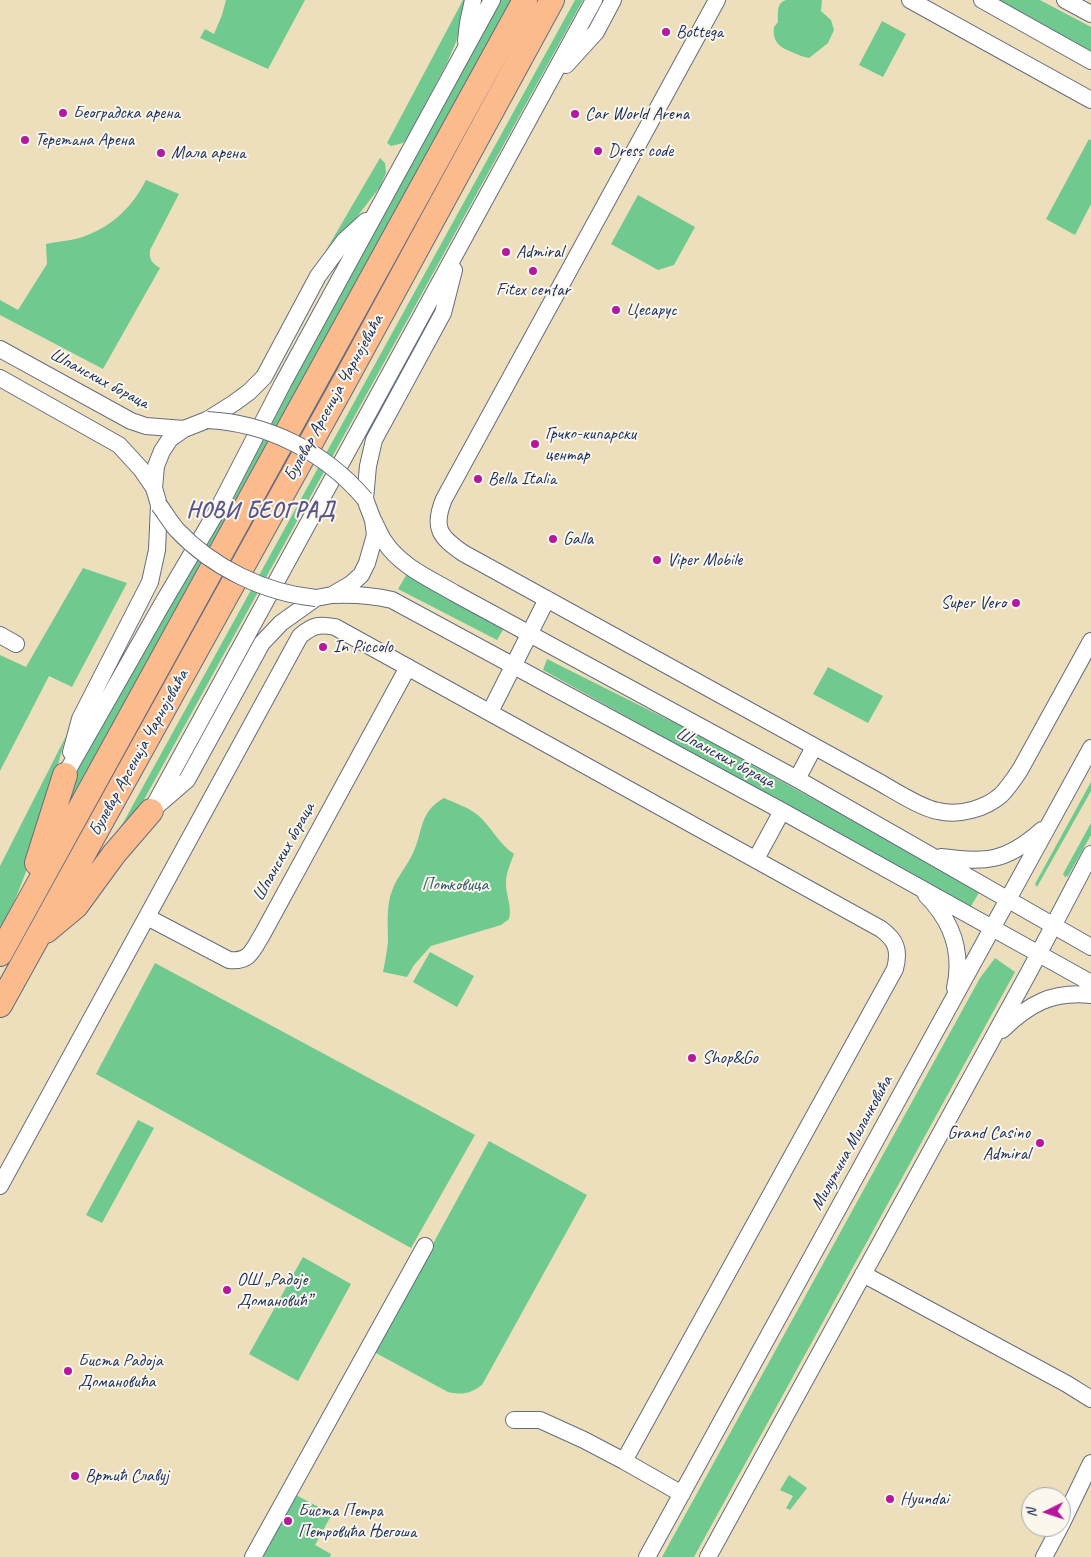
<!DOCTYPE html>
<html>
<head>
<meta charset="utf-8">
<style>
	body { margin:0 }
	#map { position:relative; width:1091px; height:1557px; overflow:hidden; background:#eddfbc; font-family:Caveat,sans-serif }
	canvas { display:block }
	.north { position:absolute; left:1021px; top:1487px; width:50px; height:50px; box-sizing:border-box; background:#fbf7ec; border:1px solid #a1a7b3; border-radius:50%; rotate:266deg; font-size:14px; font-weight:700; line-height:20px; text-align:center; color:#1b2f5e }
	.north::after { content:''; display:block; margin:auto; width:18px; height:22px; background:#b5179e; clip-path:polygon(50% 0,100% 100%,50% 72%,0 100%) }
</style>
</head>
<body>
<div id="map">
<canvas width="1091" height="1557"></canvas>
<div class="north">N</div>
</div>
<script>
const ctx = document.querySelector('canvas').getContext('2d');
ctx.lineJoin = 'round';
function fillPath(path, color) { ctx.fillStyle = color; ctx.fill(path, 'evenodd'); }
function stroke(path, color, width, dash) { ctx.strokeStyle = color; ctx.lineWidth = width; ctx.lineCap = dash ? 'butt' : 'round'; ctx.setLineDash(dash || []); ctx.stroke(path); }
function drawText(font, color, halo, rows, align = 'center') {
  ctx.font = font + ' Caveat,sans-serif'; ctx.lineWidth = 4; ctx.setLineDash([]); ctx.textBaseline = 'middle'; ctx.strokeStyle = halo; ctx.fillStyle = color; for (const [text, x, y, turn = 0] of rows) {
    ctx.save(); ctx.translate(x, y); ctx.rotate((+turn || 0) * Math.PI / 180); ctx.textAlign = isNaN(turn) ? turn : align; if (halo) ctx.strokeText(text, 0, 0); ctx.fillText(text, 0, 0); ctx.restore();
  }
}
const green = new Path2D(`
	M226,0h79l-37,69 -68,-31 5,-9 9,5 8,-19z
	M463,0h5l-12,42 -9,21 -40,75 -4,5 -12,3 -4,-3z
	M500,0h11l-451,821 15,-48z
	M575,0h8l-443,807 -34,47z
	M786,0h36l-1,11 10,9 3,10 -6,13 -19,15c-6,-1 -10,-3 -15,-5 -13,-5 -22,-10 -20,-26l4,-5c0,-8 -2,-19 8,-22z
	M998,0h42l51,27v25z
	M882,21l24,13 -23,43 -24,-12z
	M1089,139l2,1v64l-16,31 -29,-16z
	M380,158l5,5 1,10 -6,14 -69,89z
	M146,180l33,14 -29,56c-1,10 2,13 10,18l-57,101 -103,-54v-15l18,10 29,-46 -1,-20c13,-3 26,-3 39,-8 28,-10 48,-30 61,-56z
	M638,195l57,32 -21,38 -16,5 -47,-26z
	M83,568l44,15 -55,104 -23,-11 -49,95v-116l26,12z
	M407,574l97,54 -7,12 -99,-51z
	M547,659l138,69 295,163 -10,17 -427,-238z
	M828,667l55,29 -15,27 -55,-29z
	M66,736c-19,65 -33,134 -66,194v-64z
	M1091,782v9l-54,96 -2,-3z
	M444,798c11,5 26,10 35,18 13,12 20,28 35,38 -4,11 -9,21 -8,32 1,12 6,22 3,33l-8,6 -70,21 -17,19 -7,12 -24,-5c2,-10 4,-21 5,-31 0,-16 -2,-35 4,-50 4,-13 13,-22 19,-34 13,-23 6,-44 33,-59z
	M1091,823v12l-23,41 -3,1 -2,-3z
	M430,952l44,24 -17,31 -44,-25z
	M995,958l20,14 -321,585h-32l318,-579z
	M155,963l320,172 -64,113 -315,-174z
	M138,1120l16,8 -52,95 -16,-8z
	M489,1141l98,54 -105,190c-12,9 -20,10 -34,7l-74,-40z
	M303,1257l48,27 -53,97 -49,-27z
	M789,1475l18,13 -17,22 -4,-2 7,-12 -13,-6z
	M296,1495l36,19 -17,31 16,9 -1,3h-67z`);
const minor = new Path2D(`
	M717,0l-273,499c-12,29 -4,38 19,54l416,229c16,9 42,26 59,29 21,5 47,-2 63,-16 7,-7 13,-16 19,-25l71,-129
	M910,0l181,100
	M982,0l109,61
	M1065,0l26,14
	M466,41l2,-18 5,-23
	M566,65l30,-33 17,-32
	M0,349l131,72 15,5 38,3
	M0,378l119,67 22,24 13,19
	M373,520c4,7 7,15 11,21 17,26 47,38 72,53l341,185 294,168
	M332,595c21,-1 39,0 60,5l390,211 309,172
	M0,635l16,9
	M490,712l57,-113
	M71,752l9,-33 70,-137 7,-32 2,-45 -5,-17 2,-22 6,-15 8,-12 14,-10 23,-9 27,-17 15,-11 15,-15 54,-101 26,-35 22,-20
	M65,775l96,-169 56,-95 66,-128 209,-383
	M797,779l17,-32
	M158,805l29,-25 75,-137 19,-20 35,-25 16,-3 19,-11 10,-9 6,-12 8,-28 -2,-15 -8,-21 3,-33 6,-26 69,-127 11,-43
	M151,811l443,-811
	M941,857c45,6 65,5 101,-27
	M756,859l26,-48
	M926,895c26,26 37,57 29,93
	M147,917l82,43c21,2 23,-9 33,-25l146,-268
	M1002,1030c27,-26 50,-39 89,-35
	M0,1186l300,-550c13,-11 19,-12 35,-9l546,302c15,11 19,21 14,40l-271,492
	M863,1274l204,110 24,15
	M514,1420h26l44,20 40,21 58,33
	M1061,1525l30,-62
	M253,1557l172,-311
	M647,1557l444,-809
	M708,1557l321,-585 62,-118
	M1044,1557l16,-30`);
const highway = new Path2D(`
	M37,863l28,-88
	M46,931l30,-25 38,-52 37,-43
	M0,954l525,-954
	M0,1005l341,-617 211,-388`);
const minorBridge = new Path2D(`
	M207,420c61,3 118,32 158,79
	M159,505c6,8 11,17 18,25 35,37 87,63 139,68`);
const markers = [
	[666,32,5,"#b5179e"],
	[63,113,5,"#b5179e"],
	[575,114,5,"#b5179e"],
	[25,140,5,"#b5179e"],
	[598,151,5,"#b5179e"],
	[161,153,5,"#b5179e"],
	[506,252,5,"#b5179e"],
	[533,271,5,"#b5179e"],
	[616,310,5,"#b5179e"],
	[535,444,5,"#b5179e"],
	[478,479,5,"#b5179e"],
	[553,539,5,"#b5179e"],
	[657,560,5,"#b5179e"],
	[1016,603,5,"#b5179e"],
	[323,647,5,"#b5179e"],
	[692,1058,5,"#b5179e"],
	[1040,1143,5,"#b5179e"],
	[227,1290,5,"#b5179e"],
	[68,1371,5,"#b5179e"],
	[75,1476,5,"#b5179e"],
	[890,1499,5,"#b5179e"],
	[288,1521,5,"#b5179e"]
];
const poiNames = [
	["Bottega",676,32],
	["Београдска арена",73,113],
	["Car World Arena",585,114],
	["Теретана Арена",35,140],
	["Dress code",608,151],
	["Мала арена",171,153],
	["Admiral",516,252],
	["Fitex centar",533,290,"center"],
	["Цесарус",626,310],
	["Грчко-кипарски",545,434],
	["центар",545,455],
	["Bella Italia",488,479],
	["Galla",563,539],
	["Viper Mobile",667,560],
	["Super Vero",1006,603,"right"],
	["In Piccolo",333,647],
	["Shop&Go",702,1058],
	["Grand Casino",1030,1133,"right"],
	["Admiral",1030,1154,"right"],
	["ОШ „Радоје",237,1280],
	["Домановић”",237,1301],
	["Биста Радоја",78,1361],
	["Домановића",78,1382],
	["Вртић Славуј",85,1476],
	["Hyundai",900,1499],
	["Биста Петра",298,1511],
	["Петровића Његоша",298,1532]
];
const streetNames = [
	["Шпанских бораца",99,379,28],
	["Булевар Арсенија Чарнојевића",334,398,-61],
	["Булевар Арсенија Чарнојевића",139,753,-61],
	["Шпанских бораца",725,758,28],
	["Шпанских бораца",284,852,-61],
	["Милутина Миланковића",852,1143,-61]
];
const parkNames = [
	["Потковица",455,885]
];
const districtNames = [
	["НОВИ БЕОГРАД",261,511]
];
fillPath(green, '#70c98f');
stroke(minor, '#646d7f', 18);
stroke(highway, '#646d7f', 26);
stroke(minor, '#fff', 16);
stroke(highway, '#fbbb8d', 24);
stroke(minorBridge, '#646d7f', 18, []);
stroke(minorBridge, '#fff', 16);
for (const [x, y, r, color] of markers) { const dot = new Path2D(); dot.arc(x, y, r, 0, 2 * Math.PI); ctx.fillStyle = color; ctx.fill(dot); stroke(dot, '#fbf7ec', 2); }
drawText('18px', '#1b2f5e', '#fbf7ec', poiNames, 'left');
drawText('18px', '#1b2f5e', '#fbf7ec', streetNames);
drawText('18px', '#355d6d', '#fbf7ec', parkNames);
ctx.letterSpacing = '1px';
drawText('bold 22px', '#57558b', '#fbf7ec', districtNames);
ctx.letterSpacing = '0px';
</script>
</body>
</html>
